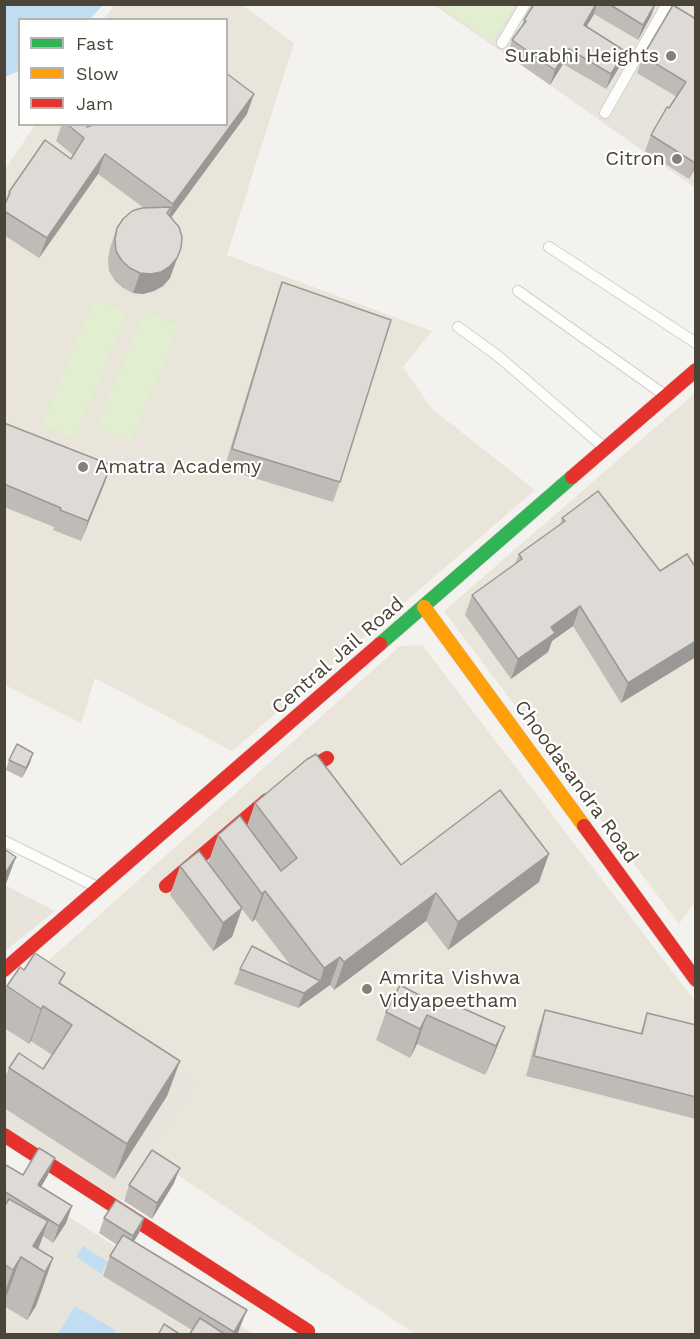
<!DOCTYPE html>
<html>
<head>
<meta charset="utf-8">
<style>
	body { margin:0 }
	#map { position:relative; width:700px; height:1339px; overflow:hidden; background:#f4f2ee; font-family:"Work Sans",sans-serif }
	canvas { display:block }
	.frame { position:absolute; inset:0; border:6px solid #4b4439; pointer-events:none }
	.legend { position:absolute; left:18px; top:18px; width:210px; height:108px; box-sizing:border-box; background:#fff; border:2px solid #b7b4b0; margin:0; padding:8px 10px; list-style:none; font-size:18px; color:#4b4439 }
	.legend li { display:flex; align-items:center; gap:12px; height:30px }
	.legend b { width:30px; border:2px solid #b7b4b0 }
</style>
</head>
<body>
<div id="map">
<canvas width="700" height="1339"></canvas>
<div class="frame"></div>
<ul class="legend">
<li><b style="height:8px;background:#30b455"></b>Fast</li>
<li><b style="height:8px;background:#ff9f0a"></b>Slow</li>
<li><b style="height:8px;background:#e5322d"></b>Jam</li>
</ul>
</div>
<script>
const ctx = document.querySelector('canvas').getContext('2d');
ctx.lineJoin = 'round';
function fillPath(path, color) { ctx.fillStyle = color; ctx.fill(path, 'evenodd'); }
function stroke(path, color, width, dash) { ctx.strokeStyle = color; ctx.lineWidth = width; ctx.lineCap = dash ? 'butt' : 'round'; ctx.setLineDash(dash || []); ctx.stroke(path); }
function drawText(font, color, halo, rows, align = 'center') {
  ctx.font = font + ' "Work Sans",sans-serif'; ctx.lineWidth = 4.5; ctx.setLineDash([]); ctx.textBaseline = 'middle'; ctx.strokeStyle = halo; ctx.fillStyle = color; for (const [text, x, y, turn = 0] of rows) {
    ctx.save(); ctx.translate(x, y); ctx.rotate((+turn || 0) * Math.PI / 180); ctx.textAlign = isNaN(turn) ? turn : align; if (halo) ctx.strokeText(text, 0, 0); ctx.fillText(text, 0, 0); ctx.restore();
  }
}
const residential = new Path2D(`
	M434,5h261v183l-145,-103z
	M5,885l50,26 -50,40z
	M30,977l170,106 -78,118 -117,-73 -1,-130z
	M5,1176l248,158h-248z`);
const education = new Path2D(`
	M114,5h128l52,38 -67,212 205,76 -29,36 29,42 103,81 -303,261 -137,-73 -14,45 -76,-38 -1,-514 31,-46 191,-1v-104l-122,-1z
	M695,393l1,507 -17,24 -235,-313z
	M422,645l273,356v333h-280l-264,-177 49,-74 -170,-106 370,-331z`);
const green = new Path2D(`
	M438,5h77l-23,37z
	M94,299l33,14 -52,125 -33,-14z
	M144,311l35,15 -48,115 -34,-15z`);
const water = new Path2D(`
	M5,4h98v1l-13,14 -70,1 -1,51 -14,6z
	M83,1246l25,16 -7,12 -25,-17z
	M75,1306l40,24 -3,4h-54z`);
const street = new Path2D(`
	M502,43l23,-39
	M605,113l62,-109
	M549,247l147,96
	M518,291l148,105
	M458,327l40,29 108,93
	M4,841l95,47`);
const fast = new Path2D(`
	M380,644l192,-167`);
const slow = new Path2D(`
	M424,607l160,219`);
const jam = new Path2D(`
	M572,477l124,-107
	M305,771l22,-13
	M584,826l112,154
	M166,886l101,-86
	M4,970l376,-326
	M4,1135l304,196`);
const wall = new Path2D(`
	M534,4h122l-5,12 -13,24 -44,-26 -8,13 39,24 -5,15 -14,23 -43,-25 -13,21 -43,-30 5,-15 9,-12 3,-8z
	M696,19v147l-7,13 -44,-28 6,-16 26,-38 -40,-24 6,-17z
	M247,114l-76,104 -1,60 -7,8 -9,5 -11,3 -10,-1 -10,-5 -8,-7 -6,-10 -1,-12 2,-11 7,-20 27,-20 -46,-34 -59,84 -35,-23v-31l5,-12 62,-33 2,-4 -17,-14 6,-17h164z
	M282,282l58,200 -7,20 -109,-33 51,-167z
	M4,423l107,42 -30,76 -28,-11 1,-3 -50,-20z
	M562,518l98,53 27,-17 -66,149 -48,-77 -21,15 -4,11 -37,27 -46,-64 7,-20 43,-31 4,-10 41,-29z
	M9,760l21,3 -8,15 -16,-8z
	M255,803l146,62 138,17 -91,68 -22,-29 -92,69 -4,-5 -32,23 -64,-24 6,-15 51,-3 -36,-47 -3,3 -10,-13 -10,28 -19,14 -43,-56 10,-29 28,-3 10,-28 29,-9z
	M24,970l37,14 119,77 -13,35 -53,83 -110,-71v-28l5,-12 34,1 9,-14 -21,-14 -2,3 -25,-16v-36l3,-6z
	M442,1007l63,20 -11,28 -9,20 -68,-31 -7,14 -34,-18 10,-28z
	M545,1010l95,24 7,-21 49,12v94l-170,-43 12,-46z
	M4,1164l19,11h25l-7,12 31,19 -6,17 -13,20 -10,-7 -5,13 15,9 -17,48 -9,14 -23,-14z
	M174,1183l-22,36 -28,-18 5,-16z
	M104,1218h40l-5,15 -5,8 105,89 -2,5h-48l3,-5 -89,-54 7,-20 7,-11 -18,-12z`);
const shadedWall = new Path2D(`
	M596,4h1l-3,10 -16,27 6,-16z
	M655,4l-4,12 -13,24 5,-15z
	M569,49l-6,15 -13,21 5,-15z
	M625,51l-5,15 -14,23 5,-15z
	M254,94l-7,20 -81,110 7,-20z
	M105,154l-7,20 -59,84 8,-20z
	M696,162v4l-7,13z
	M181,248l-11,30 -7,8 -9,5 -11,3 -10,-1 7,-20z
	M111,465l-7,20 -23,56 7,-20z
	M580,606l-7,20 -21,15 -4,11 -37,27 7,-20 33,-32z
	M696,641v16l-75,46 7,-20z
	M33,753l-3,10 -8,15 4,-10z
	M549,854l-10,28 -91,68 10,-28z
	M16,857l-12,32v-14z
	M265,891l-10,28 -3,3 10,-28z
	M436,893l-10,28 -92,69 10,-28z
	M242,908l-10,29 -19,14 10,-28z
	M340,957l-10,28 -32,23 6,-15 16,-12 4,-13z
	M43,1006l-12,35 -2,3 12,-35z
	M427,1015l-10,29 -7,14 10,-29z
	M505,1027l-11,28 -9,20 11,-29z
	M180,1061l-13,35 -53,83 13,-35z
	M55,1158l-7,17 -16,27 6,-17z
	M180,1168l-6,15 -22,36 5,-16z
	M72,1206l-6,17 -13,20 6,-17z
	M144,1218l-5,15 -11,18 5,-15z
	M48,1221l-15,43v-18z
	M21,1257l-17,46v-9l9,-24z
	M53,1258l-17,48 -9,14 18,-48z
	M247,1310l-10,25h-5z`);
const building = new Path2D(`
	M534,4h62l-12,21 41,26 -14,23 -42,-25 -14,21 -43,-30 14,-19 -2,-1z
	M609,4h46l-12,21z
	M673,5l23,14 -1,144 -44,-28 16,-28 2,1 17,-26 -43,-26z
	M226,73l28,21 -81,110 -68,-50 -58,84 -43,-27v-5l6,-13 -1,-1 36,-52 26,19 13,-21 -17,-14h23l-3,3 9,-3h130z
	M171,207l-4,6 12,14 3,10 -1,11 -4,10 -7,8 -9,6 -10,2 -11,-1 -10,-5 -8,-7 -6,-10 -1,-12 2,-11 6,-9 9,-8 10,-3z
	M282,282l109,38 -51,162 -108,-33z
	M4,423l107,42 -23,56 -28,-11 1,-2 -57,-24z
	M598,491l62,80 27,-17 7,11 2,-1v77l-68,42 -48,-77 -29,21 4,6 -37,26 -46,-64 50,-36 -3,-5 46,-33 -3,-3z
	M17,744l16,9 -7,15 -17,-8z
	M316,754l85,111 99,-75 49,64 -91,68 -22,-29 -92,69 -4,-5 -16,11 -59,-77 -3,3 -44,-59 22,-19 41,55 16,-13 -42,-55 51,-43z
	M4,849l12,8 -12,18z
	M199,851l43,57 -19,15 -43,-57z
	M252,946l68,35 -16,12 -64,-24z
	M35,953l30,20 -6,10 121,78 -53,83 -118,-76 10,-15 24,16 29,-44 -29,-19 -2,3 -34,-23 13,-19 4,3z
	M400,985l42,22 4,-6 59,26 -9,19 -69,-31 -7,14 -34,-17z
	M545,1010l97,24 5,-21 49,12v72l-162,-41z
	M39,1148l16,10 -17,27 34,21 -13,20 -55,-35v-27l19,11z
	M152,1150l28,18 -23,35 -28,-18z
	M9,1199l39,22 -15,25 20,12 -8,14 -24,-15 -8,13 -9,-6v-57z
	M116,1200l28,18 -11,18 -29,-18z
	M123,1235l124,75 -13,22 -124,-76z
	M200,1318l26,17h-37z
	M164,1324l17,11h-23z`);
const markers = [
	[671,56,6,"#868178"],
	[677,159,6,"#868178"],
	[83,467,6,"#868178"],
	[367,989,6,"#868178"]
];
const poiNames = [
	["Surabhi Heights",659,56],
	["Citron",665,159],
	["Amatra Academy",95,467,"left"],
	["Amrita Vishwa",379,978,"left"],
	["Vidyapeetham",379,1001,"left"]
];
const streetNames = [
	["Central Jail Road",338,656,-41],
	["Choodasandra Road",576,782,54]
];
fillPath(residential, '#e7e4dc');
fillPath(education, '#eae5da');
fillPath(green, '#e1eecf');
fillPath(water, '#c0ddf1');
stroke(street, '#d2d0cb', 12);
stroke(fast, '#d3cfc5', 15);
stroke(slow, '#d3cfc5', 15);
stroke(jam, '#d3cfc5', 15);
stroke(street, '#fdfdfc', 10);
stroke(fast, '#30b455', 14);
stroke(slow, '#ff9f0a', 14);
stroke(jam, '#e5322d', 14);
fillPath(wall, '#bfbcb8');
fillPath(shadedWall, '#9b9996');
fillPath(building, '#dedbd6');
stroke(building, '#9b9996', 1.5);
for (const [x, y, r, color] of markers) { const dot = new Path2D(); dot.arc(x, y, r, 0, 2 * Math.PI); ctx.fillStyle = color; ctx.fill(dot); stroke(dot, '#fff', 2); }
drawText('20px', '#4b4439', '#fff', poiNames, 'right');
drawText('20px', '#4b4439', '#fff', streetNames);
</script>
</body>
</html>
